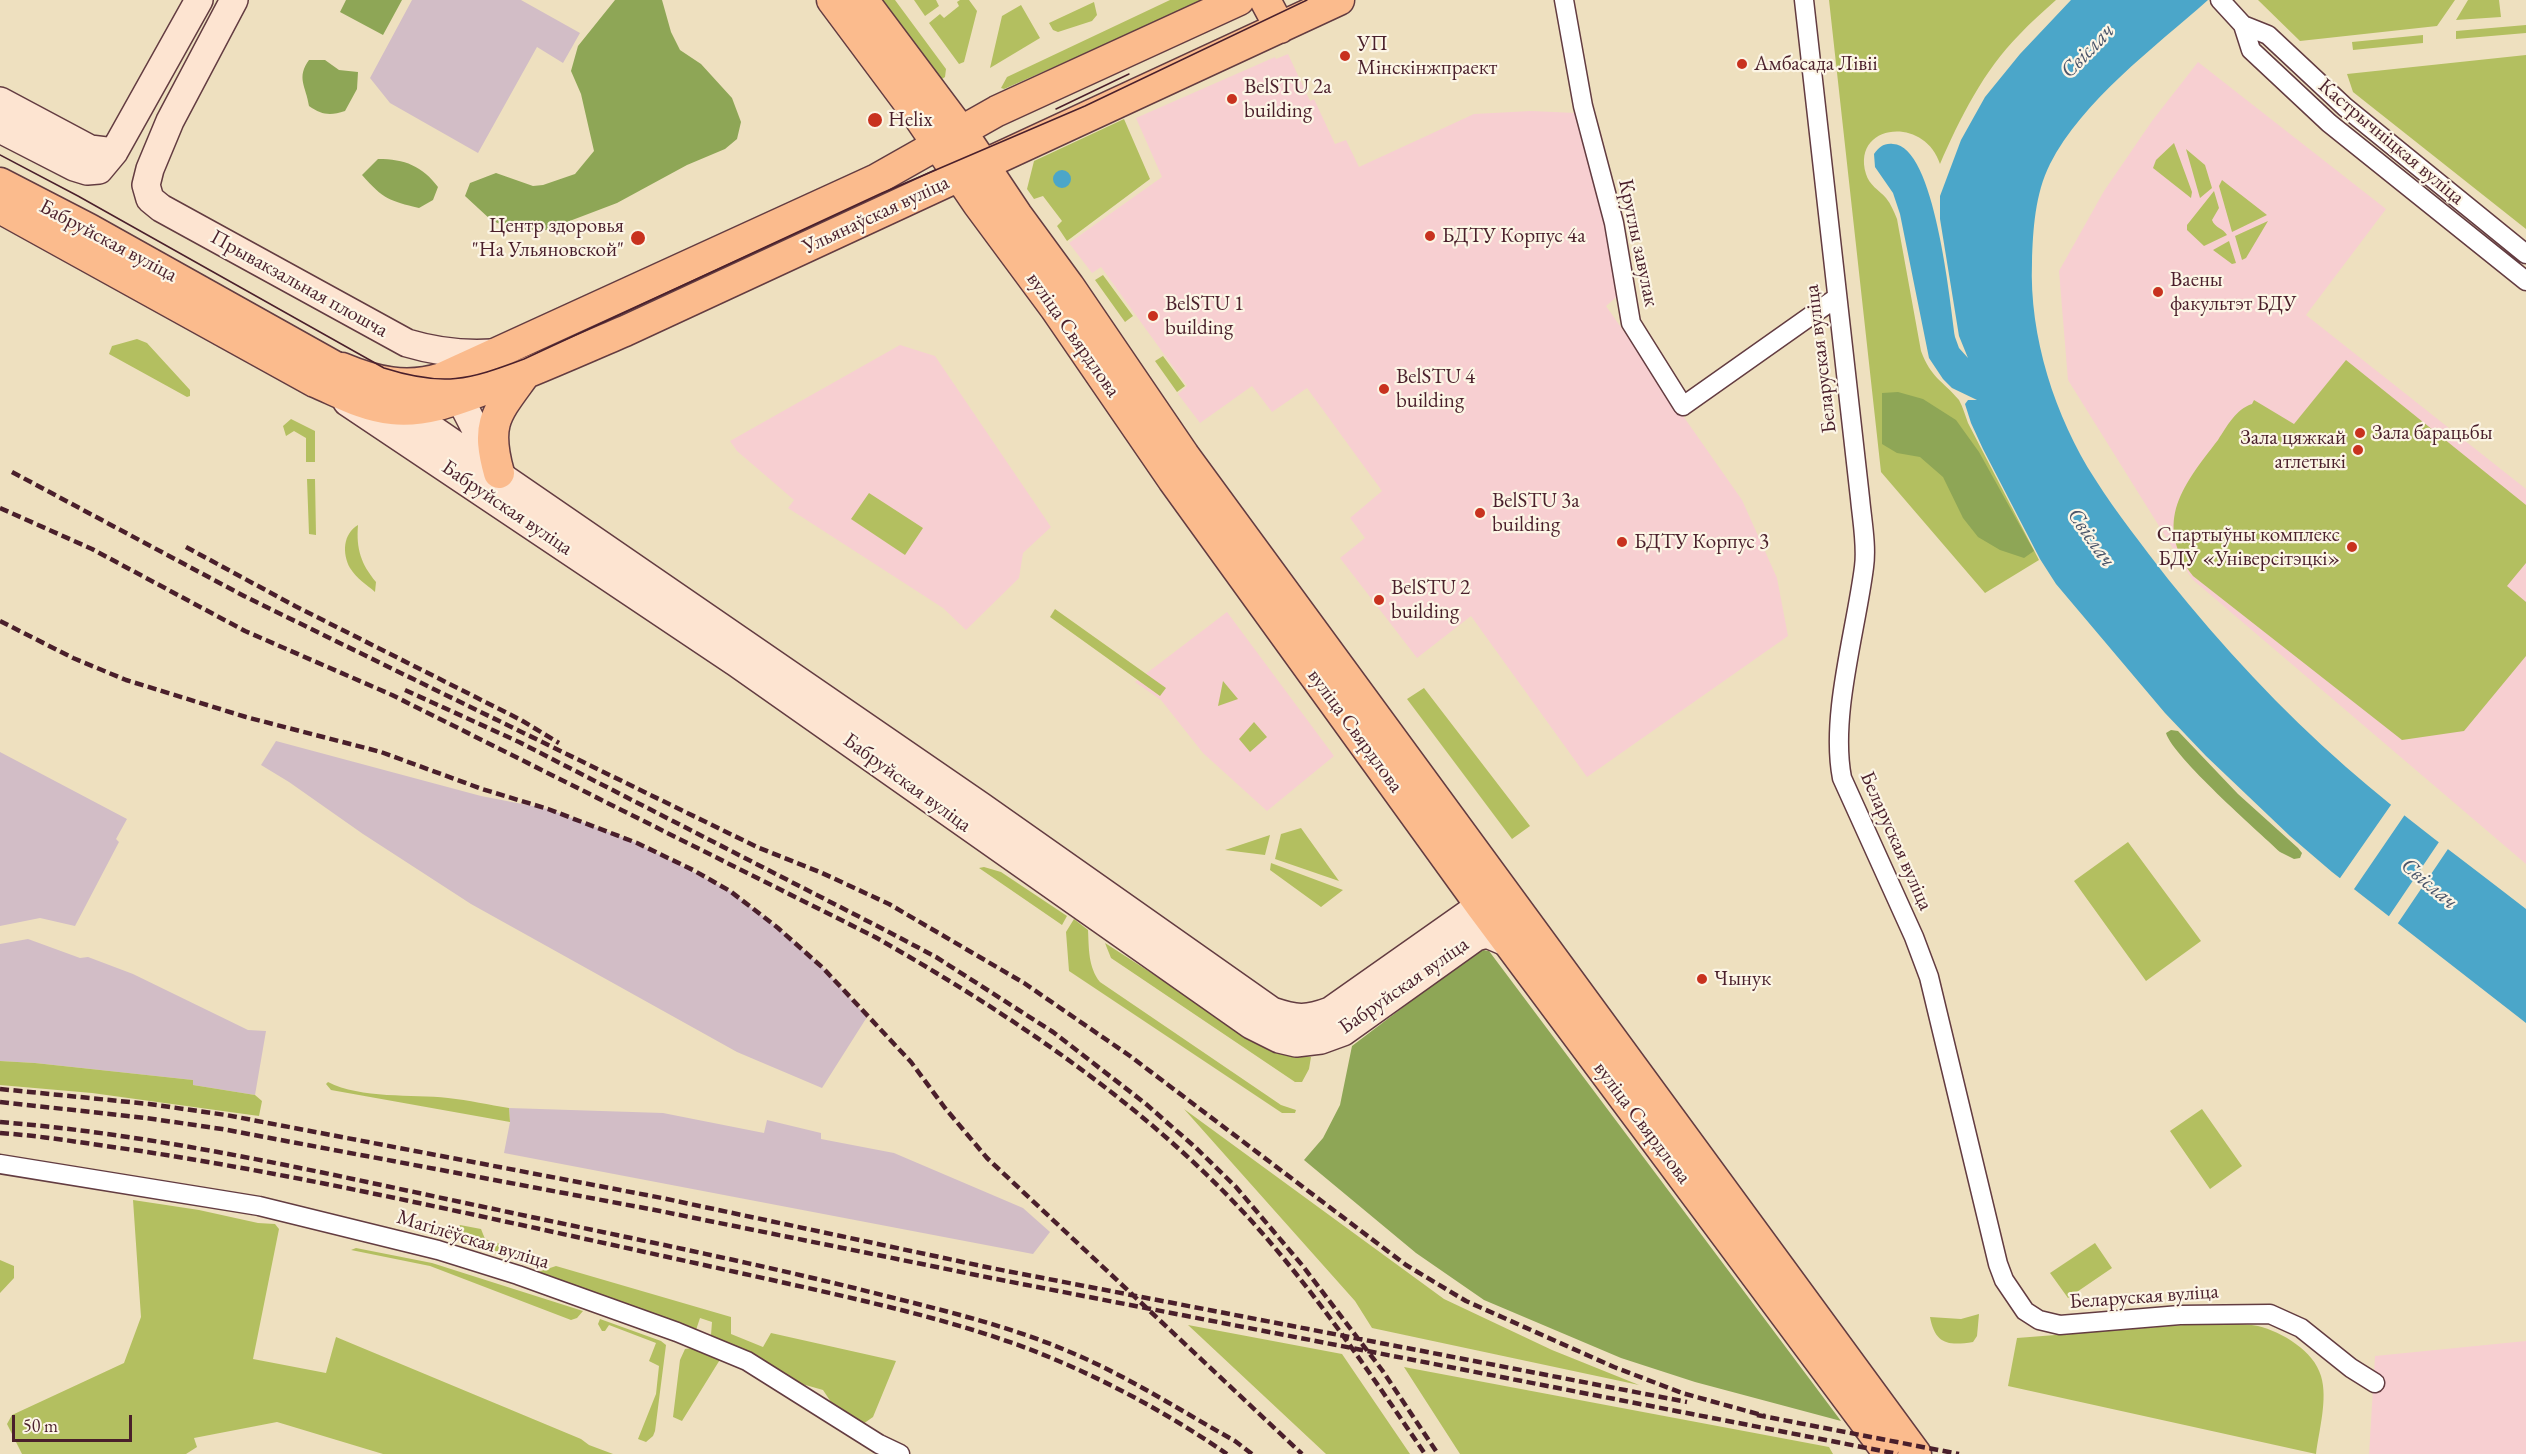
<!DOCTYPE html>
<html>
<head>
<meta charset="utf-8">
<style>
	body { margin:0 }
	#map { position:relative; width:2526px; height:1454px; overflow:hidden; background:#eee0bf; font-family:"EB Garamond",serif }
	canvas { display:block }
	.scale { position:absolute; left:12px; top:1415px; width:120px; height:27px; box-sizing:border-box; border:3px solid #4a1f2b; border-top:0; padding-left:8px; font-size:18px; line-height:21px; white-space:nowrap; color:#4a1f2b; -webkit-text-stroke:4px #fcf5e5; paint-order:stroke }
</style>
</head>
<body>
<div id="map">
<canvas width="2526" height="1454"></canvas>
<div class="scale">50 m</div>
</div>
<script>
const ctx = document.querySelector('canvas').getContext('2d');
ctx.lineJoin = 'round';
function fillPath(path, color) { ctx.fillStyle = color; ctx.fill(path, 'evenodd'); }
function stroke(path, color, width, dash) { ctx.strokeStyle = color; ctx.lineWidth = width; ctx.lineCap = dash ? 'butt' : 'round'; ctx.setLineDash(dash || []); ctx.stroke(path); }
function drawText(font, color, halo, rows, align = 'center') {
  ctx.font = font + ' "EB Garamond",serif'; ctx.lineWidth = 4.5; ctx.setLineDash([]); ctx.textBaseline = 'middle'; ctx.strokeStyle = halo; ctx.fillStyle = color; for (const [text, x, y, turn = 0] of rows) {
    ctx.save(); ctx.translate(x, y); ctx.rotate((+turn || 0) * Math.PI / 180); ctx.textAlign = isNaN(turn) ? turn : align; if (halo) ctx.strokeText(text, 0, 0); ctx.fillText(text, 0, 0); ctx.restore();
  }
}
const built = new Path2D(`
	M1288,54l22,47 4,-2 21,45 11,-4 13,27 115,-53 57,-3 45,2 29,108 15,73 -14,12 136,194 35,78 11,58 -201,141 -116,-161 -54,42 -77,-100 25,-20 -15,-20 32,-27 -75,-103 -35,24 -20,-26 -52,37 -22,-29 9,-8 -86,-119 -9,6 -23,-30 93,-66 -26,-59 139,-61 1,2z
	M2198,62l188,147 -80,106 220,174v375l-334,-285 -124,-199 -9,-109 45,-80 48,-70z
	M900,345l35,11 116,171 -28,26 -4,25 -53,52 -23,-22 -155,-100 6,-8 -57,-49 -7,-10z
	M1227,612l107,144 -67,55 -64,-58 -42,-53 -26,-18z
	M2526,1341v113h-157l6,-98z`);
const industrial = new Path2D(`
	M412,0h109l59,33 -17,30 -26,-16 -59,106 -88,-50 -20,-25z
	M276,741l205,55 67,13 89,34 93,48 48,37 45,40 44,49 -45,71 -85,-36 -266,-148 -108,-70 -74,-52 -28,-17z
	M0,752l127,67 -11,20 3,3 -44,84 -35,-8 -40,8z
	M28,939l52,19 8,-1 45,17 115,56 18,1 -11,64 -62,-10v-5l-158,-17 -35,-2v-117z
	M509,1108l154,5 101,20 3,-13 54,13v6l73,14 129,55 27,24 -17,22 -529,-101 6,-31z`);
const green = new Path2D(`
	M880,0h15l51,69 -1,8 -6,4z
	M914,0h22l3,6 -14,10z
	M960,0h9l8,11 -13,51 -5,2 -30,-41 11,-9 4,4 15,-12 -2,-4z
	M1170,0h37l-203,89 -3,-1 6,-11z
	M1829,0h227c-12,11 -25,22 -37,35 -35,35 -59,83 -79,129 -16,-49 -89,-40 -74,10 3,11 13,16 20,24 5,6 8,14 11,21l24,132c10,27 21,29 38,49 4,7 6,15 9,23l71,137 -54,33 -104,-121z
	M2258,0h197l-18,26 -137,15z
	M2468,0h31l2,17 -45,3z
	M1094,2l3,13 -5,6 -34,11 -5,-2 -4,-7z
	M1021,5l19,33 -50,30 12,-52z
	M2526,25v8l-70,6v-8z
	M2423,35v8l-70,7 -1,-8z
	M2526,55v174l-173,-137 -6,-18z
	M1124,119l26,60 -83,62 -10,-15 5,-5 -19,-25 -9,3 -7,-10 7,-28z
	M2174,143l18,49 -1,6 -38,-30 3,-8z
	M2186,149l19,16 7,23 -12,10z
	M2222,180l45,35 -35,17 -13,-46z
	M2214,191l5,17 -7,12c3,8 11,8 15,15l-23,11 -17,-16v-5z
	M2268,221l-22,37 -4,2 -7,-24z
	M2229,241l7,22 -4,1 -19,-14z
	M1103,275l30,41 -8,6 -30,-42z
	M137,339l10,4 43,47v6l-3,1 -78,-43 3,-8z
	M1163,356l22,30 -8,6 -22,-31z
	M2346,360l180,145v58l-19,23 19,16v54l-62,75 -62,9 -209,-164c-41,-54 -9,-92 25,-136 9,-14 18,-31 34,-36l2,-4 40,24z
	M291,419l24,12v31h-9v-24l-12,-7 -8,5 -3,-10z
	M307,479h8l1,56 -7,-1z
	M869,493l54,35 -18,27 -54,-36z
	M358,525c-2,24 3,39 18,57l-1,10c-8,-7 -19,-14 -25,-24 -8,-15 -7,-34 8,-43z
	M1055,609l111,79 -6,8 -110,-79z
	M1223,681l15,18 -20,7z
	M1424,688l106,138 -18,13 -105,-140z
	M1254,722l13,15 -17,15 -11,-13z
	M1301,828l38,53 -64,-22 6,-25z
	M1270,835l-5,20 -40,-5z
	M2128,842l73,99 -55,40 -72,-100z
	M1271,863l72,27 -22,17 -51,-37z
	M984,867l17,5 66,44 -5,9 -83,-57z
	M1074,919l14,11c1,18 0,37 12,52l181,123 15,5 -1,3h-13l-213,-142 -3,-39z
	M1105,943l164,106 42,8 -2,12 -7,13h-7l-184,-124z
	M0,1061l35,2 158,17v5l62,10 7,6 -3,15 -167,-23 -92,-8z
	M328,1082c33,17 84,12 120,16 21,2 41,7 61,10l1,14 -179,-32 -5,-6z
	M1184,1109l260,190 108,51 87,35 -267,-57 -17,-27z
	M2202,1109l40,57 -32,23 -40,-58z
	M133,1200l66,10 59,13 17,1 4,5 -26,130 73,14 10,-36 245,102 8,6 24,9h-230l-106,-32 -83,16 3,9 -11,7h-164l-15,-30 5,-9 112,-52 17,-46z
	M460,1225l21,4 4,10 39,13 -2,6 -93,-25h24z
	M2095,1243l17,25 -44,30 -18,-25z
	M356,1248l76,15 151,48 -6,7 -6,2 -141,-54 -79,-16z
	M0,1260l14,6v12l-14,15z
	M556,1266l175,51v17l32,13 8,-14 125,28 -23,56 -10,7 -28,-16 -12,-18 -21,-6 -49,-29 -42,-20 1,-13 -12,-4 -4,12 -158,-58z
	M1979,1314l-2,22 -4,6c-25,4 -38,2 -43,-25l31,2z
	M600,1319l61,22 5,4 -11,86 -2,5 -7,6 -8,-3 18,-45 3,-28 -10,-5 7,-18 -47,-18 -4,6h-3l-4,-7z
	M1188,1325l154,29 68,100h-84z
	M2184,1325c21,0 54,-3 74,1 24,6 56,25 63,50 7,23 -2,54 -5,78l-308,-68 9,-48z
	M692,1348l29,10 -39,63 -9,-4 7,-57 5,-11z
	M1404,1367l425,80 4,7h-373z`);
const forest = new Path2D(`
	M346,0h56l-19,35 -43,-23z
	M615,0h47l9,32 9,18 21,14 31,34 9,24 -4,17 -12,10 -38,16 -70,38 -71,27 -19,3 -18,-5 -18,-8 -26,-24 5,-13 26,-10 37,13 10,-1 32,-11 19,-23 -13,-57 -10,-23 7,-25z
	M309,60h16l14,10 19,2 -1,17 -12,22c-15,5 -23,4 -36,-5 -3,-20 -13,-28 0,-46z
	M378,159c27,0 44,7 60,28l-5,13 -14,8c-29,-7 -36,-9 -57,-33z
	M1898,392l25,7 33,21 23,32 55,99 -10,7 -24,-8 -22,-13 -15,-19 -20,-41 -23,-20 -23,-4 -15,-9v-51z
	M2171,730l7,1 60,63 60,54 4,5 -2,5 -6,1 -14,-7c-22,-21 -107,-95 -114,-119z
	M1483,950l6,1 352,470 -146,-39 -74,-24 -137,-58 -68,-47 -112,-93 19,-22 17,-33 12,-59 125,-95z`);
const water = new Path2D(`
	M2071,0h137c-53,47 -126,101 -158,164 -15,30 -17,65 -18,98 -3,74 23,155 63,217 22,35 48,67 73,100 54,67 113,131 178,188 57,50 120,95 180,142v114l-194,-151 -42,-36 -84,-80 -41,-43 -109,-129 -16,-25 -57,-110 -12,-26 -6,-19 3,-4h9l-25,-12 -9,-9 -14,-21 -29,-144 -7,-21 -18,-26 -1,-13c5,-7 10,-11 19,-10 42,1 57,159 62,193l4,11 9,10 -9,-22 -19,-117v-23l21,-56 24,-43 35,-43z
	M1053 179a9 9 0 1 1 18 0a9 9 0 1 1-18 0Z`);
const pier = new Path2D(`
	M2393,802l13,11 -54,79 -14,-11z
	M2441,839l9,7 -54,80 -9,-7z`);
const street = new Path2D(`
	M1564,0l19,106 31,117 17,100 52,83 153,-108
	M1804,0l56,498c2,22 7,48 4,69 -8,64 -34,149 -22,211l72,159 15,40 69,287 6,16 21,31 14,9 21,5 120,-10 90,-1 31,14 50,40 24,15
	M2220,0l23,25 25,10 77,72 181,147
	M2243,25l8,25 78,73 197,158
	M0,1164l259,42 179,44 80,25 159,57 70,29 132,83 21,10`);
const secondary = new Path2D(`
	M234,0l-64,121 -20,48 -4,16 4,14 11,9 246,135c30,9 55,12 85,10
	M0,101l90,48 24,3
	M0,129l74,38 13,4 12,-1 15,-18 85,-152
	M447,383l13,16 35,68
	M347,402l388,260 516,363 28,14 17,4 25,-3 22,-8 133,-95 11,-3 21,9
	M405,410l576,396 291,205c24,8 34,9 58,0l169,-119`);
const primary = new Path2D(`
	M832,0l82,110 64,94 77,104 118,172 308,426 408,548
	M863,0l98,131 56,84 52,71 115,169 732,999
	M1265,0l15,28
	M0,183l89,46 268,150
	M0,208l315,174c24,10 50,25 77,27 35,4 69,-11 102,-23 44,-17 87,-36 131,-55l714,-331
	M342,368c33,14 65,21 100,10l433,-198 122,-69 242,-111
	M499,473c-14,-50 -3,-59 26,-99`);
const tram = new Path2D(`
	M1056,109l73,-35
	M0,155l78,41 306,172c60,19 84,12 140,-9l358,-166 203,-87 222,-106`);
const rail = new Path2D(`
	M12,472l232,124 163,80 350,171 65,26 67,31 135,79 106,73 276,209 60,36 148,66 68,26 83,23
	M0,508l92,41 153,82 147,64 483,242c139,79 283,176 388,297 60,69 111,145 162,220
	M186,547l109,59 226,114 38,23
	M0,621l73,37 53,22 120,37 135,35 101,37 66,20 89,34 56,27 37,21 48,37 45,40 88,94 34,46 42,50 315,296
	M405,690l114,52 366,188 51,27 117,75 93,72 49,43 41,40 66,78 80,105 56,84
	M0,1089l149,15 77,11 436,83 329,70 696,134
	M0,1102l146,16 76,11 438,82 331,67 907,176
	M0,1122c172,14 340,55 508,90 126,27 253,52 378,84 64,16 130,32 191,59 55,24 106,57 158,86l17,13
	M0,1133c45,3 89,11 134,17 139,21 277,51 415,81 78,17 155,34 232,51 84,19 168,37 248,67 70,27 137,63 198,105
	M1757,1415l202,39`);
const markers = [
	[1345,56,6,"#c8321e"],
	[1742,64,6,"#c8321e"],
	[1232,99,6,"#c8321e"],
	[875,120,8,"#c8321e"],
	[1430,236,6,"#c8321e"],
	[638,238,8,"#c8321e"],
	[2158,292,6,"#c8321e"],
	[1153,316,6,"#c8321e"],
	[1384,389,6,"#c8321e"],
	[2360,433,6,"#c8321e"],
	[2358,450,6,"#c8321e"],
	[1480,513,6,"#c8321e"],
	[1622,542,6,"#c8321e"],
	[2352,547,6,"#c8321e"],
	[1379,600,6,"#c8321e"],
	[1702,979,6,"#c8321e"]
];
const poiNames = [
	["УП",1357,44],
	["Мінскінжпраект",1357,68],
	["Амбасада Лівіі",1754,64],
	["BelSTU 2a",1244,87],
	["building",1244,111],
	["Helix",888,120],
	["Центр здоровья",624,226,"right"],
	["\"На Ульяновской\"",624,250,"right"],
	["БДТУ Корпус 4а",1442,236],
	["Ваены",2170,280],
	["факультэт БДУ",2170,304],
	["BelSTU 1",1165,304],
	["building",1165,328],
	["BelSTU 4",1396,377],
	["building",1396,401],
	["Зала барацьбы",2372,433],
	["Зала цяжкай",2346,438,"right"],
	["атлетыкі",2346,462,"right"],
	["BelSTU 3a",1492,501],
	["building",1492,525],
	["Спартыўны комплекс",2340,535,"right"],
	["БДУ «Універсітэцкі»",2340,559,"right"],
	["БДТУ Корпус 3",1634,542],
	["BelSTU 2",1391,588],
	["building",1391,612],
	["Чынук",1714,979]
];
const streetNames = [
	["Кастрычніцкая вуліца",2391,142,40],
	["Ульянаўская вуліца",876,215,-25],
	["Бабруйская вуліца",108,241,28],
	["Круглы завулак",1638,243,78],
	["Прывакзальная плошча",299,284,29],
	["вуліца Свярдлова",1073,335,55],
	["Беларуская вуліца",1821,359,-97],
	["Бабруйская вуліца",507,508,34],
	["вуліца Свярдлова",1355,731,54],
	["Бабруйская вуліца",907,783,36],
	["Беларуская вуліца",1896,841,66],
	["Бабруйская вуліца",1404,986,-35],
	["вуліца Свярдлова",1642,1123,53],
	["Магілёўская вуліца",473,1240,17],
	["Беларуская вуліца",2144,1297,-4]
];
const waterNames = [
	["Свіслач",2088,51,-46],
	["Свіслач",2091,538,55],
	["Свіслач",2429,884,40]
];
fillPath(built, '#f7cfd1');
fillPath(industrial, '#d2bdc6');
fillPath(green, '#b3bf60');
fillPath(forest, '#8ea656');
fillPath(water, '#4ba6c9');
fillPath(pier, '#eee0bf');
stroke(street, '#633c41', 21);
stroke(secondary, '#633c41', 30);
stroke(primary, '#633c41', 33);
stroke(street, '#fff', 18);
stroke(secondary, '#fde4d1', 27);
stroke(primary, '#fbbb8d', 30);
stroke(tram, '#4a1f2b', 1.5);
stroke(rail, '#4a1f2b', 4.5, [9, 4.5]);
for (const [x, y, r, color] of markers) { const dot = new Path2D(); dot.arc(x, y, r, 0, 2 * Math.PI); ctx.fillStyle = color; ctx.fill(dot); stroke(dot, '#fcf5e5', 2); }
drawText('21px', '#4a1f2b', '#fcf5e5', poiNames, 'left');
drawText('21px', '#4a1f2b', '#fcf5e5', streetNames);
drawText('italic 22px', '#4a556a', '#fcf5e5', waterNames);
</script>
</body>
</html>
